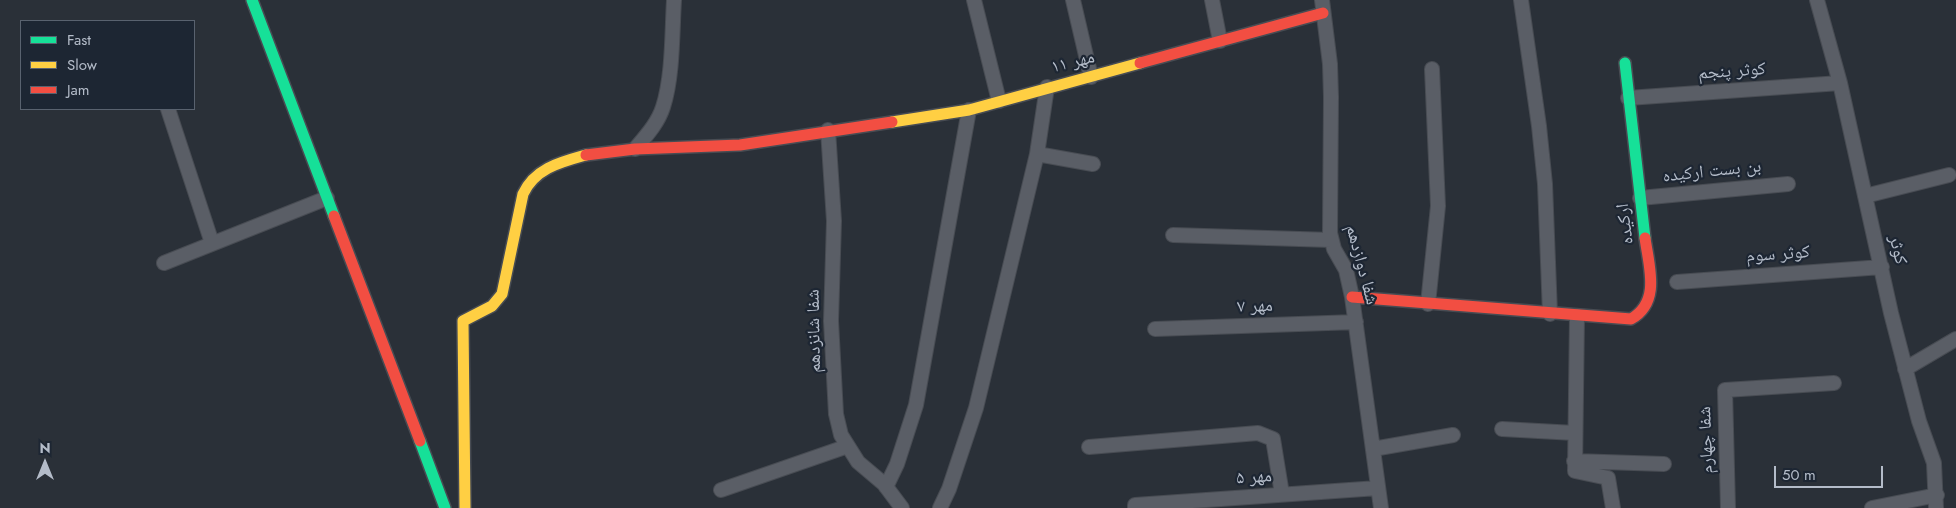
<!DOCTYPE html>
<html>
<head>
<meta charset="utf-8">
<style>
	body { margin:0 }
	#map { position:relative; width:1956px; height:508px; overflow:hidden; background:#2a3038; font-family:Jost,sans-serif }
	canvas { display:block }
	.legend { position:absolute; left:20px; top:20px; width:175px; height:90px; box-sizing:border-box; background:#1d2633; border:1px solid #59626f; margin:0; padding:6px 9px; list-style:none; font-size:15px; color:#b4bcc9 }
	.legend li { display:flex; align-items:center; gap:10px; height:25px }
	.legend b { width:25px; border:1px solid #59626f }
	.north { position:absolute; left:20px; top:438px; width:50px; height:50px; -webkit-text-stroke:4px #1d2633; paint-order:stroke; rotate:0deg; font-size:14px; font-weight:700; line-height:20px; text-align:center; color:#b4bcc9 }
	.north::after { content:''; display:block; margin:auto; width:18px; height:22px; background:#b4bcc9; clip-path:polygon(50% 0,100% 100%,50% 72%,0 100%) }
	.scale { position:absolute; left:1774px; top:466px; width:109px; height:22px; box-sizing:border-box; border:2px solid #b4bcc9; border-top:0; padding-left:6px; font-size:15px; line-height:18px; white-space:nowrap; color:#b4bcc9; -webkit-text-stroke:4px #1d2633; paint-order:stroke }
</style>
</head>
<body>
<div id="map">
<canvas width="1956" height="508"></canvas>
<ul class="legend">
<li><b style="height:6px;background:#16e098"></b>Fast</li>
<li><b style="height:6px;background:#ffcf43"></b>Slow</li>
<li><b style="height:6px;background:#f24e42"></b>Jam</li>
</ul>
<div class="north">N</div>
<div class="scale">50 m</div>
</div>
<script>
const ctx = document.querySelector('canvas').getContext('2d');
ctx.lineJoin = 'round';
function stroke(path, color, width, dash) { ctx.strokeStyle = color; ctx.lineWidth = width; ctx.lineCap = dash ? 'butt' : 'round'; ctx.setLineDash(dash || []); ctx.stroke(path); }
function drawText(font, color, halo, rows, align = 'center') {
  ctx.font = font + ' Jost,"Noto Naskh Arabic",sans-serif'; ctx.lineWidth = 4.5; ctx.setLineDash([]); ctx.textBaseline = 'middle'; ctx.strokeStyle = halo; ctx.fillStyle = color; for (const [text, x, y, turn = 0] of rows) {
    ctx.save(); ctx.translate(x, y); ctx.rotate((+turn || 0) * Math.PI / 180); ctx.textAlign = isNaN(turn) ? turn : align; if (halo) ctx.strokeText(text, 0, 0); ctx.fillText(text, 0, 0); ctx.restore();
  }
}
const street = new Path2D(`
	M974,0l25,101
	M1073,0l18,77
	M1212,0l8,41
	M1322,0l8,64 1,33 -1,136 4,16 12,21 6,27 29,211
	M1521,0l18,126 6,58 5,130
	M1817,0l23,83 51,230 28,108 15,42 2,45
	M1628,98l212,-15
	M168,109l44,134
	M828,130l6,91 -3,100 5,93 5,21 17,27 26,22 18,24
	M635,149c11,-13 23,-26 28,-42 10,-31 9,-74 11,-107
	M1037,154l56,10
	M1865,196l84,-21
	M1640,198l148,-14
	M1173,235l158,5
	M164,263l163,-65
	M1677,282l205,-15
	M1428,304l10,-98 -6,-137
	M1577,316l-2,155 33,7 5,30
	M1155,329l201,-7
	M1905,369l51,-30
	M1502,429l73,4
	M1089,447l169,-14 15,6 9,55
	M1373,449l80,-14
	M1574,461l90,3
	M886,487l11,-23 19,-59 53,-295
	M721,490l127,-44
	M940,508l9,-19 27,-81 61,-254 10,-67
	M1135,508v-3l243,-17
	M1728,508l-3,-118 109,-7
	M1872,508l65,-13`);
const fast = new Path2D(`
	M252,0l82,216
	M1625,63l20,175
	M420,441l25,67`);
const slow = new Path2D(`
	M892,122l77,-12 171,-47
	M465,508l-2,-187 29,-15 10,-12 21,-100c12,-26 38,-32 63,-39`);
const jam = new Path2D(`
	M1140,63l183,-50
	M586,155l49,-6 105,-4 152,-23
	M334,216l86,225
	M1352,297l279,22c30,-17 18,-52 14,-81`);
const streetNames = [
	["مهر ۱۱",1073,63,-14],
	["کوثر پنجم",1732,72,-4],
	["بن بست ارکیده",1712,172,-6],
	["ارکیده",1626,224,-97],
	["کوثر",1897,250,77],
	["کوثر سوم",1778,255,-4],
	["شفا دوازدهم",1361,265,75],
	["مهر ۷",1255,307,-2],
	["شفا شانزدهم",815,331,-91],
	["شفا چهارم",1707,440,-92],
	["مهر ۵",1254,478,-4]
];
stroke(street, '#484c53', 16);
stroke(fast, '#484c53', 14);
stroke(slow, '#484c53', 14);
stroke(jam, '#484c53', 14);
stroke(street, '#5a5e66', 14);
stroke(fast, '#16e098', 11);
stroke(slow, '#ffcf43', 11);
stroke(jam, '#f24e42', 11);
drawText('18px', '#b4bcc9', '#1d2633', streetNames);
</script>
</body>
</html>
